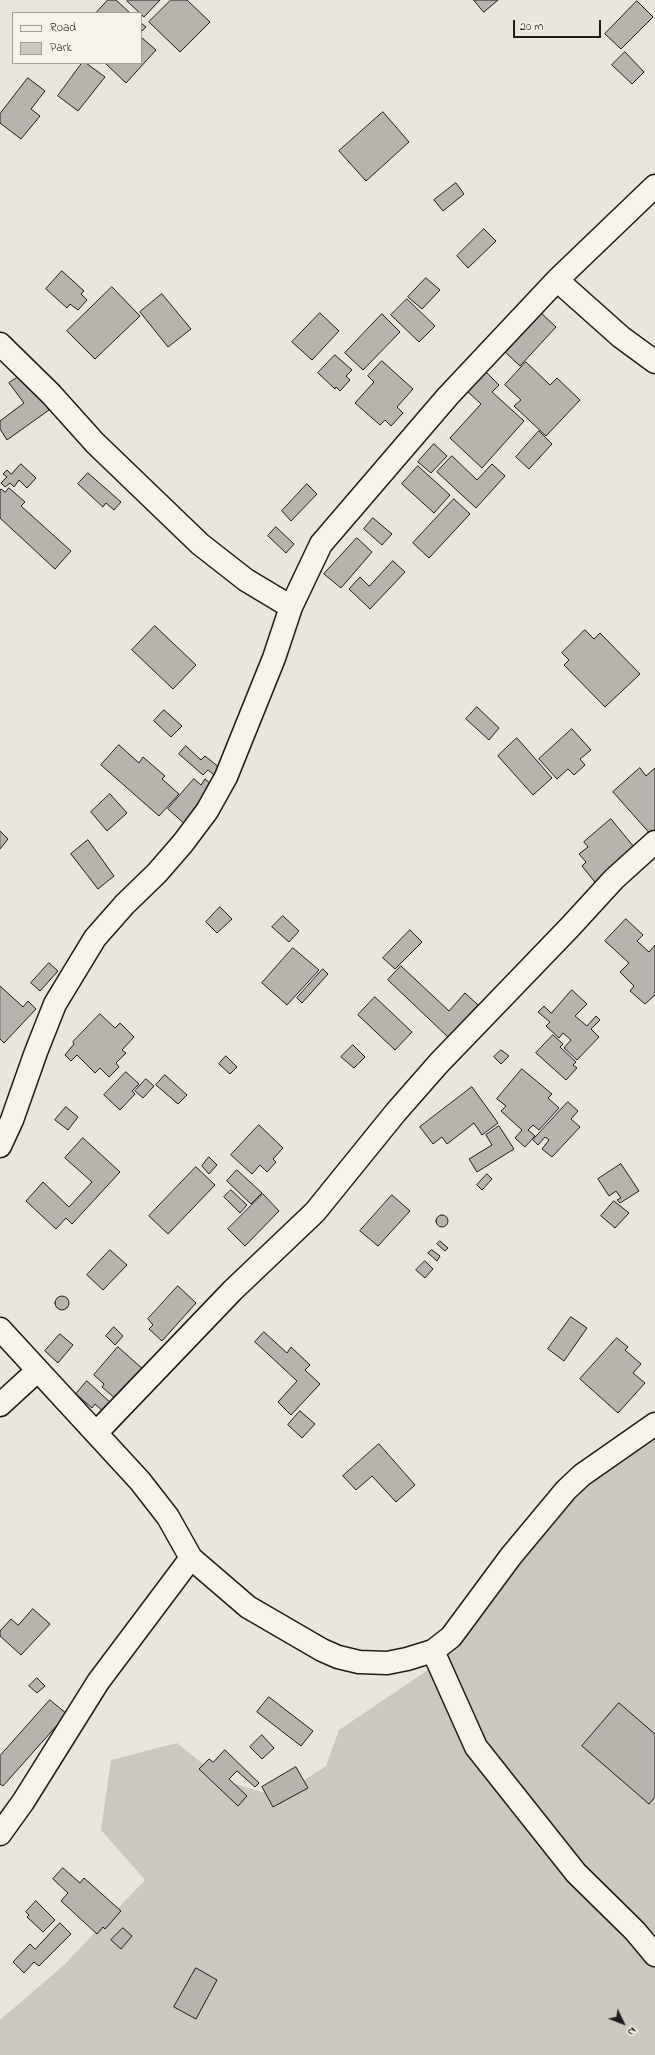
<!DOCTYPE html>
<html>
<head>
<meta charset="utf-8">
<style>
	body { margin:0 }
	#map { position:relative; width:655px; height:2055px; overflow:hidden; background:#eae6dc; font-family:"Indie Flower",sans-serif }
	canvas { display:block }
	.legend { position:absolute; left:12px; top:12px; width:130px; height:52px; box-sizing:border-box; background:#f7f3e8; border:1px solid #9f9d96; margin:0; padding:5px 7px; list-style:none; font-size:12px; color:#1c1c1c }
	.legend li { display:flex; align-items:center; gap:8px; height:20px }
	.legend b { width:20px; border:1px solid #9f9d96 }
	.north { position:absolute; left:603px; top:2003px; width:40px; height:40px; -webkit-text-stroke:3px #f7f3e8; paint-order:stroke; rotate:133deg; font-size:11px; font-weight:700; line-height:16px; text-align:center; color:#1c1c1c }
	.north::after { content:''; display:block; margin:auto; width:14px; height:18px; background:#1c1c1c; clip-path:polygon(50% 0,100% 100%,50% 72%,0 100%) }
	.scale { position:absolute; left:513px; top:20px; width:88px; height:18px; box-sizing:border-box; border:2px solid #1c1c1c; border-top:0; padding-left:5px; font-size:12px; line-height:14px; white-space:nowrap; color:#1c1c1c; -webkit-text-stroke:3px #f7f3e8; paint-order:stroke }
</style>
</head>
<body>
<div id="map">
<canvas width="655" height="2055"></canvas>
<ul class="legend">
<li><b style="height:5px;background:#f7f3e8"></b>Road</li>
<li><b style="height:11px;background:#ccc8c0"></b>Park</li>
</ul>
<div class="north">N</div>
<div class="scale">20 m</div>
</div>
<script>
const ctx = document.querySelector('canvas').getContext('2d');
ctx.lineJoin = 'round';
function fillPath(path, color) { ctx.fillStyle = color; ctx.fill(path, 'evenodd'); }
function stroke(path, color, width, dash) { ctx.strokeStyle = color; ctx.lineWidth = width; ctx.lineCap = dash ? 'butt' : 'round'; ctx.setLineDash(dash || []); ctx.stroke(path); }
const green = new Path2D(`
	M655,1428v627h-655v-35l64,-55 81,-85 -44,-50 10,-70 66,-17 46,37 55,17 48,-31 13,-36 86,-58 174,-201z`);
const building = new Path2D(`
	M108,0h8l14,13h-34z
	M128,0h32l-16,17 -17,-16z
	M171,0h16l23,22 -30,30 -31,-30z
	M474,0h24l-14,12z
	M637,1l16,16 -32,32 -16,-15z
	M141,23l5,4 -5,5z
	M141,37l15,13 -30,33 -21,-20h36z
	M625,52l19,20 -12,12 -20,-19z
	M82,63h4l19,14 -27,34 -20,-15z
	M28,78l17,13 -14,18 9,7 -19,23 -21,-16v-9z
	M383,112l26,30 -43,39 -27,-30z
	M456,183l8,11 -21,17 -9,-11z
	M484,229l12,12 -28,27 -11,-12z
	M62,271l22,20 -3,3 6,6 -9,10 -8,-6 -3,4 -21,-19z
	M426,278l14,12 -18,19 -14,-12z
	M112,287l28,29 -45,43 -28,-28z
	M162,294l29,35 -23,18 -28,-35z
	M407,299l28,27 -16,16 -28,-27z
	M539,311l17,16 -36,39 -17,-16z
	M320,313l19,18 -27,29 -20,-18z
	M382,314l18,18 -37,38 -18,-17z
	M335,355l17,15 -6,6 4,4 -10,11 -4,-4 -1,2 -17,-16z
	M382,361l31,28 -16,18 6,6 -12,13 -6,-6 -5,5 -25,-22 19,-21 -6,-6z
	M526,362l24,23 7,-7 23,22 -34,36 -32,-30 7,-6 -16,-15z
	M485,371l14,14 -7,7 32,29 -42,47 -32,-30 31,-34 -14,-13z
	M23,374l26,36 -42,30 -7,-11v-8l24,-18 -15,-20z
	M539,431l13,13 -23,25 -13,-12z
	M434,444l13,12 -16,17 -13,-11z
	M452,456l25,24 15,-16 13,12 -29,32 -39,-36z
	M21,464l15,14 -9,10 -8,-8 -5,7 -4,-4 -5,4 -4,-4 6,-6 -4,-3 4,-4 4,4z
	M418,466l32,29 -16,18 -32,-29z
	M88,473l33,29 -7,8 -8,-7 -3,4 -25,-23z
	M307,484l10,10 -26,27 -9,-10z
	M9,488l16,14 -4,4 50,45 -16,18 -55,-51v-28l1,-1 4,3z
	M454,499l16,15 -41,44 -16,-15z
	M373,518l19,16 -10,11 -18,-16z
	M276,527l18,17 -8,9 -18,-17z
	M357,538l15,14 -31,36 -17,-14z
	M393,561l12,11 -35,37 -21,-20 11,-12 9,9z
	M155,626l41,39 -23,24 -41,-39z
	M585,630l9,9 6,-6 40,41 -35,33 -41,-42 5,-5 -7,-7z
	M477,707l22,21 -10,12 -23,-21z
	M164,710l18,16 -11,11 -17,-16z
	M572,729l19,21 -11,9 5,6 -11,10 -6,-6 -11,10 -18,-20z
	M517,738l35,40 -19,17 -35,-39z
	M119,745l20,18 4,-6 22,19 -3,3 17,15 -20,22 -58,-51z
	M186,746l15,14 4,-4 15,12 -6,7 -6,-5 -5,5 -24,-21z
	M640,768l6,8 9,-8v68l-2,1 -40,-45z
	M194,779l7,6 4,-6 13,11 -31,36 -19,-17z
	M110,794l17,19 -20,18 -16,-19z
	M611,819l23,28 -16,14 4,5 -24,20 -16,-20 4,-4 -7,-8 9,-7 -4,-5z
	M0,831l8,8 -8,10z
	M88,840l26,36 -16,13 -27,-35z
	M220,907l12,12 -15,14 -11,-11z
	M283,916l16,15 -10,11 -17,-15z
	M626,919l17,16 -6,6 12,11 6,-7v50l-10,9 -15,-13 4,-5 -14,-14 9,-9 -24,-22z
	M410,930l12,12 -27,27 -12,-11z
	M293,948l26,22 -32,35 -25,-22z
	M49,963l9,8 -18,20 -9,-8z
	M401,966l48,45 16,-18 13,12 -29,33 -61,-58z
	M323,969l5,5 -26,29 -5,-5z
	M0,986l23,21 5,-6 8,8 -32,34 -4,-4z
	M572,990l15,14 -12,12 12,10 9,-10 4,4 -9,9 8,8 -22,23 -13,-12 7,-8 -8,-7 -4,5 -13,-12 4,-4 -12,-10 6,-6 7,7z
	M375,997l37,35 -17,18 -37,-35z
	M100,1014l15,14 5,-5 14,14 -12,13 4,3 -10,10 3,4 -10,10 -9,-9 -5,5 -18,-18 -6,6 -6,-6 9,-11 -1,-2z
	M553,1035l10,9 -3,3 16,15 -3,3 4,3 -11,12 -30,-27z
	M353,1045l12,12 -11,11 -13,-11z
	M501,1050l8,6 -8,8 -7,-7z
	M226,1056l11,11 -7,7 -11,-10z
	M522,1069l30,25 -4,4 11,10 -20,22 -6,-5 -5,5 7,6 -10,11 -10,-9 7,-8 -21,-19 5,-5 -9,-7z
	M126,1072l13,12 -7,7 3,3 -15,16 -16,-15z
	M165,1075l22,20 -9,9 -22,-19z
	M146,1079l8,7 -11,12 -8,-7z
	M472,1087l26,36 -16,12 -8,-12 -27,21 -5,-7 -9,7 -13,-17z
	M568,1102l10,9 -7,8 9,8 -28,30 -10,-8 7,-9 -4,-3 -7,8 -5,-5z
	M66,1107l12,10 -10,13 -13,-10z
	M259,1125l24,23 -10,11 3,3 -9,10 -7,-7 -8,9 -21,-19z
	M499,1126l15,23 -37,23 -8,-13 23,-14 -6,-10z
	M83,1138l37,34 -48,52 -6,-6 -10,11 -30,-28 17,-19 26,25 23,-25 -27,-24z
	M209,1157l8,8 -8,9 -7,-8z
	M621,1164l18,27 -19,12 -3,-3 4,-2 -5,-7 -7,5 -11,-17z
	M196,1167l19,18 -47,49 -19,-18z
	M237,1170l25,23 -11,11 -24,-23z
	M487,1174l5,5 -10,11 -5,-5z
	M231,1190l16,15 -7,8 -16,-16z
	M263,1194l16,17 -34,35 -17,-17z
	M392,1195l18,16 -32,35 -18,-15z
	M614,1201l15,12 -14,15 -14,-12z
	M436 1221a6 6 0 1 1 12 0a6 6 0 1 1-12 0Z
	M440,1241l8,7 -3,3 -8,-7z
	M110,1250l17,15 -24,25 -16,-15z
	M432,1250l8,6 -3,5 -9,-8z
	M425,1261l8,8 -8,9 -9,-8z
	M178,1286l18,17 -34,38 -13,-12 4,-4 -5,-6z
	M55 1303a7 7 0 1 1 14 0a7 7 0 1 1-14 0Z
	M571,1317l16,11 -23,33 -16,-12z
	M114,1327l9,9 -8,9 -9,-9z
	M264,1332l23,21 4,-6 19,18 -5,5 15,14 -29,31 -13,-13 19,-21 -42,-39z
	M60,1334l13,11 -15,18 -13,-12z
	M617,1338l11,9 -3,3 16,14 -8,9 12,10 -27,30 -38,-34z
	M118,1347l26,23 -27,30 -15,-13 2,-3 -10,-9z
	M87,1381l26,24 -7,9 -11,-10 -3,4 -16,-14z
	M300,1411l15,13 -13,14 -14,-13z
	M379,1444l36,41 -19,17 -24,-26 -16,14 -13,-14z
	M33,1609l17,15 -29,31 -21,-19v-5l11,-12 7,6z
	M37,1678l8,8 -8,7 -8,-7z
	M269,1697l44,34 -12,15 -44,-34z
	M50,1700l17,14 -64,72 -3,-2v-28z
	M619,1703l36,31v63l-6,7 -67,-58z
	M262,1735l12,13 -12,11 -12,-12z
	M225,1750l34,33 -4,4 -18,-16 -8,8 18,17 -9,10 -39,-37 10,-10 4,3z
	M296,1767l12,21 -35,19 -11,-20z
	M63,1868l17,15 4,-5 37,33 -16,18 -2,-2 -6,7 -36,-33 7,-8 -15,-14z
	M36,1901l19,19 -12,12 -16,-15 2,-2 -3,-3z
	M60,1923l11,11 -32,32 -5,-4 -10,11 -11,-11 17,-18 5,5z
	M123,1928l9,8 -11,13 -10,-9z
	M196,1968l21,12 -21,39 -22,-12z`);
const minor = new Path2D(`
	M557,280l64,57 34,25
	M0,344l51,50 44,49 105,101 46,36 45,27
	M0,1146l12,-26 24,-68 19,-48 40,-66 30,-34 32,-31 26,-30 24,-32 19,-34 48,-119 17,-51 30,-63 127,-148 109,-116 98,-94
	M0,1329l140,152 28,36 23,41 57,49 74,43 16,7 21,5 28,1 20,-4 26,-8 18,-14 60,-81 55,-66 16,-15 73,-51
	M0,1405l37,-34
	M97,1432l136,-142 82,-78 81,-100 43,-49 131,-136 44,-48 41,-37
	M433,1651l43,96 100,126 59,58 20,24
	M0,1834l23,-32 75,-120 93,-124`);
fillPath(green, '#ccc8c0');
fillPath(building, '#b6b4ac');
stroke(building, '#1c1c1c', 1);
stroke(minor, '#1c1c1c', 25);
stroke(minor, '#f7f3e8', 22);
</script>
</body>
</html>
